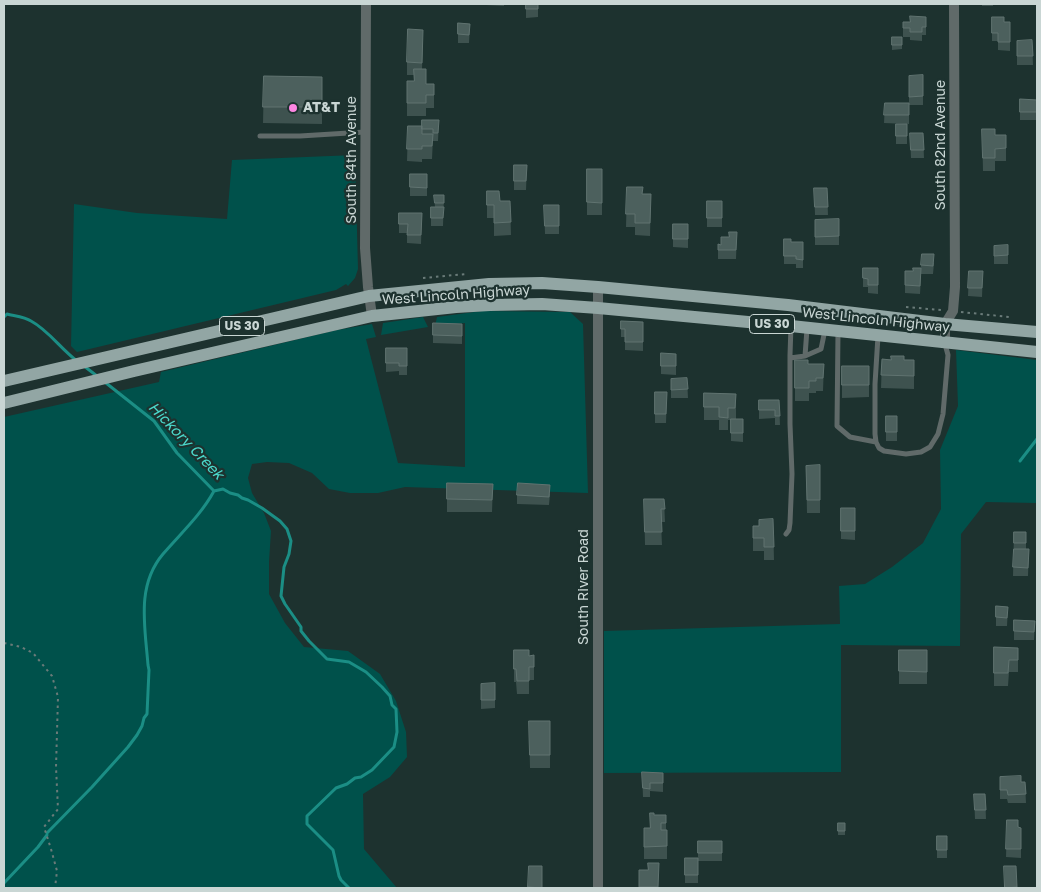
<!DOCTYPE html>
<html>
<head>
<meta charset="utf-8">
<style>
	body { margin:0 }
	#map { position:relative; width:1041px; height:892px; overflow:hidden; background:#1d322f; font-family:"Golos Text",sans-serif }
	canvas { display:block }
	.frame { position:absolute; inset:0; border:5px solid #c9d6d4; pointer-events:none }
</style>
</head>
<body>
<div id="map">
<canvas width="1041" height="892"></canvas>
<div class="frame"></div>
</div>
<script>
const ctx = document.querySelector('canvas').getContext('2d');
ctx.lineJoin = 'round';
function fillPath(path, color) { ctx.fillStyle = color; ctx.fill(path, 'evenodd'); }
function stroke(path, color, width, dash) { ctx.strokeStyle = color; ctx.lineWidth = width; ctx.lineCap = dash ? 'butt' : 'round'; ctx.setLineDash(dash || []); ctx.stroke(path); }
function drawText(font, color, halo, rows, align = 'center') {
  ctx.font = font + ' "Golos Text",sans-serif'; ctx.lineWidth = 4.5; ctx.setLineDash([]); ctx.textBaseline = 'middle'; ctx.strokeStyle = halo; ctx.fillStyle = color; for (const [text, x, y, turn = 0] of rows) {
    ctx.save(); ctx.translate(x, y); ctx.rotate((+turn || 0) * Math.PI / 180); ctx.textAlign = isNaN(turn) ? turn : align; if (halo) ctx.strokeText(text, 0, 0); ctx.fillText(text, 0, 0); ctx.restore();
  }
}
const green = new Path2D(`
	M355,155l3,114 -3,9 -7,8 -2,-2 -10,6 -259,62 -6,-6 3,-142 63,9 90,6 5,-59z
	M482,311l88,1 13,12 5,169 -183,-6 -27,6h-28l-21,-4 -17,-16 -23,-10 -22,-1 -15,2 -4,14 4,15 12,20 7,18 -2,31v32l16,29 19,24 44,4 32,23 16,27 10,31 1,25 -17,20 -27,17 1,55 33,39h-393v-471l155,-35 2,-10 176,-42 35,-6 4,13 -10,2 32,124 67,4v-144l-30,3 2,-9z
	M423,317l5,10 -47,8 2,-12z
	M956,350l81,10v143l-51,-1 -25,32 -1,112 -119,-1v127l-237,1v-142l236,-7 -1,-38 26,-2 27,-17 31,-24 18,-34 -1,-59 18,-44z`);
const stream = new Path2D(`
	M4,317l3,-3c8,2 18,3 24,7 17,9 30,28 46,40
	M84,366l13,10
	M106,383l48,38 23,32 37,38
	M1020,461l17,-22
	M214,491l9,-2 7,4 8,2 4,3 6,2 14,8 18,13 7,8 4,12 -2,13 -5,13 -3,29 4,8 16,23v4l8,10 18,18 22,3 17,10 16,15 8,9 2,9 4,4 1,23 -3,15 -22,23 -11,7 -6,1 -8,6 -11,4 -29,28v8l26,26 6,26 2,4 8,8
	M47,833l45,-46 36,-40 9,-12 5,-9 2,-8 3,-4 2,-44 -1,-5c-3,-39 -12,-79 15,-111 18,-21 38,-39 51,-63
	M4,883l34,-36 9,-12`);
const path = new Path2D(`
	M423,278l43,-4
	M906,307l35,3
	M961,312l48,5
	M4,643l17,4 12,6 19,23 6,21 -2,70 2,42 -14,18 7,22 6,22 -2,17`);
const service = new Path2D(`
	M260,136h40l65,-4
	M838,332l-1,94 13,11 26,5
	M878,336l-3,48v50l1,8 3,6 5,3 22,3 15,-2 9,-5 8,-13 5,-20 5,-59 -3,-11
	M805,356l2,-27
	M790,358l15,-2 16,-7 4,-19
	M786,534l3,-4 1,-7 2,-49 -2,-50v-69l1,-29`);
const minor = new Path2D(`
	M366,4l-1,244 3,39 4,29
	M945,342v-18l8,-13 2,-24 -1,-283
	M598,888v-601`);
const primary = new Path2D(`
	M4,381l365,-85 120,-12 53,-1 56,4 190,18 157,19 92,8
	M4,403l130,-32 238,-55 84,-9 34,-2 52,-1 56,4 193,18 246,26`);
const wall = new Path2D(`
	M486,4h18v2l-18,-1z
	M526,4h12v13l-12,1z
	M982,4h11v2h-11z
	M926,17v18h-4v6l-12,-1v-3h-7v-15h7z
	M992,17l12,5h6v29l-12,-1v-9h-6z
	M458,23l12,1 -1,19h-11z
	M892,37h10v12l-10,1z
	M1032,40l1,25h-16v-24z
	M423,42l-1,27 4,15h8v24h-8v8h-19v-35h7v-6h-7v-13z
	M923,75v30h-14v-1v20l-25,-1 1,-20h24v-27z
	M264,76l58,1v47l-59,-1z
	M1020,99l17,1v20h-17z
	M422,120h17l-1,21h-5v-3l-1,21h-10v3l-15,-1 1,-35 14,8z
	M896,124h11v20h-11z
	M982,129l13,6h11v26h-11v10h-12z
	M910,133h13l1,25h-13z
	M514,165h13l-1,25h-12z
	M587,169h15v46h-15z
	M410,174h17v22h-17z
	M627,187l16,7h8l-1,42 -15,-1v-8h-9z
	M814,188h13l1,27h-13z
	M487,191l13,10h10l1,34 -17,1v-18h-7z
	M434,195h10l-1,31h-12v-19h4z
	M707,201h15v26h-15z
	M544,205h15v29h-14z
	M399,213h23l-1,31 -14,-1v-10h-8z
	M839,219v26h-24v-25z
	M673,224h15v24l-15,-1z
	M737,232l-1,27h-18v-15l3,1 8,-8z
	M784,239l7,3h12v26h-7v-4h-12z
	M1008,245v19h-14v-18z
	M934,263l-1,11h-12v-9z
	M863,268h15v26l-10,-1v-6h-5z
	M905,271l16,5 -1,18 -15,-1z
	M969,271h14l-1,26 -14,-1z
	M621,321l22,1v29l-18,-1v-13h-4z
	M433,323l29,1v20l-29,-1z
	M386,348h21v27h-8v-4l-13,1z
	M661,353l15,1v21l-15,-1z
	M882,359l32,1v29l-33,-1z
	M795,360l13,4h16l-1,27h-7v2h-7v8h-14z
	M842,366h27v31l-27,1z
	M687,378l1,20h-17v-19z
	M655,392h12l-1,31h-11z
	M704,393l32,1v25h7v23l-12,-1v-21h-3v10h-9v-10h-15z
	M759,400h20l1,25h-5v-7l-16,1z
	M886,416h11v25h-11z
	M820,465v48h-13l-1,-47z
	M447,483l46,1 -1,28h-45z
	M550,494l-1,11 -32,-1v-9z
	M644,499h20l1,23h-4l1,23h-17z
	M841,508h14v32l-14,-1z
	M773,519l1,41h-10v-9h-11v-25h6z
	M1014,532h12v17h3l-1,27h-15z
	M996,606l12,1 -1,19h-11z
	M1014,620l21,1 -1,19h-20z
	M994,647l24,1v24h-9l-1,14h-14z
	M514,650l15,6 5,-1v25h-5v14h-12l-1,-12h-2z
	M899,650h28v34h-28z
	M495,683v25l-14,1v-25z
	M529,721h21v47h-20z
	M642,772l21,1v19l-13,-1v6h-7z
	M1000,777l21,5h4l1,21h-18l-1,-4h-7z
	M974,794h11l1,25h-11z
	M654,815h12v15h1v29h-23v-31h6z
	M1007,820l11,7 3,1v30l-15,-1z
	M838,823h7v12h-7z
	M937,836h10v22h-10z
	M698,841h24v20h-24v22h-13v-25h13z
	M659,863l-1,25h-19v-18h9z`);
const building = new Path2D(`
	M526,4h12v5h-12z
	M910,16l16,1v10h-4v5h-12v-4h-7v-6h7z
	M992,17h12v5h6v20h-12v-9h-6z
	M458,23l12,1 -1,11 -11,-1z
	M408,29l15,1 -1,33 -15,-1z
	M892,37h10v8h-10z
	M1032,40l1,16h-16v-15z
	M414,69h12v15h8v11h-8v8h-19v-22h7z
	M923,75v21l-14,1v-21z
	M264,76l58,1v30h-59z
	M1020,99l17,1v12h-17z
	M885,103h24v12h-25z
	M422,120h17l-1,13h-5v-4h-11z
	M896,124h11v12h-11z
	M408,126h14v8h11l-1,12h-10v3h-15z
	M982,129h13v6h11v13l-11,1v9h-12z
	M910,133h13l1,17h-13z
	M514,165h13l-1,16h-12z
	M587,169h15v34l-15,-1z
	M410,174h17v14l-17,-1z
	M627,187h16l-1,7h9l-1,29h-15v-9h-9z
	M814,188h13l1,19h-13z
	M487,191h12l1,10h10l1,21 -17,1v-18h-7z
	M434,195h10v8h-9z
	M707,201h15v17h-15z
	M544,205h15v21h-14z
	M431,207h13l-1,11h-12z
	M399,213h23l-1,22h-14l1,-11h-9z
	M839,219v17l-24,1v-17z
	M673,224h15v15h-15z
	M729,232h8l-1,18h-18v-6l3,1v-8h8z
	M784,239h7v3h12v18l-7,-1v-3h-12z
	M1008,245v10l-14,1v-10z
	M922,254h12l-1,12 -12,-1z
	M863,268h15v17h-10v-6l-5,-1z
	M913,268h8l-1,18 -15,-1v-14h8z
	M969,271h14l-1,17h-14z
	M621,321l22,1v20h-18v-13h-4z
	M433,323l29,1v12l-29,-1z
	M386,348h21v18h-8v-3h-13z
	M661,353l15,1v12h-15z
	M891,356h13v4h10v16l-33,-1 1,-16 9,1z
	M795,360h13v4h16l-1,14h-7v3h-7v7h-14z
	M842,366h27v19h-27z
	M687,378l1,11 -17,1v-11z
	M655,392h12l-1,22h-11z
	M704,393l32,1 -1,14h-7v10l-9,-1v-10h-15z
	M759,400h20l1,16h-5v-6h-16z
	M886,416h11v16h-11z
	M731,419h12v14h-12z
	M820,465v35h-13l-1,-34z
	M447,483l46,1 -1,16 -45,-1z
	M518,483l32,2 -1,12 -32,-2z
	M644,499h20l1,10h-4l1,23h-17z
	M841,508h14v23h-14z
	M773,519l1,28h-10v-9h-11v-12h6v-6z
	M1014,532h12v11h-12z
	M1014,549h15l-1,19 -15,-1z
	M996,606l12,1 -1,11 -11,-1z
	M1014,620l21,1 -1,11 -20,-1z
	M994,647l24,1v12h-9l-1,13h-14z
	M514,650h15v6l5,-1v12h-5v14h-12l-1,-12h-2z
	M899,650h28v22l-28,-1z
	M495,683v17h-14v-16z
	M529,721h21v34h-20z
	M642,772l21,1v10h-13v6l-7,-1z
	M1021,776v6h4l1,12 -18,1 -1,-5h-7v-13z
	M974,794h11l1,16h-11z
	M650,813h4v2h12v8h-5v7h6v16l-23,1v-19h6z
	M1007,820h11v7l3,1v21h-15z
	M838,823h7v8h-7z
	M937,836h10v14h-10z
	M698,841h24v12h-24z
	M685,858h13v17h-13z
	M648,863h11l-1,24h-19v-17h9z
	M529,866h13v22l-14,-1z
	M1004,866h12l1,21 -12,1z`);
const markers = [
	[293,108,5,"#fd86e2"]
];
const shields = [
	[772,324,45],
	[242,326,45]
];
const shieldNames = [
	["US 30",772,324],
	["US 30",242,326]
];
const poiNames = [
	["AT&T",303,108]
];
const streetNames = [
	["South 82nd Avenue",941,145,-90],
	["South 84th Avenue",352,160,-90],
	["West Lincoln Highway",456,295,-4],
	["West Lincoln Highway",876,320,6],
	["South River Road",584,587,-90]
];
const waterNames = [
	["Hickory Creek",186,441,46]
];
fillPath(green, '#00514b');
stroke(stream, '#1b8e85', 3);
stroke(path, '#6a7b79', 2, [2.5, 4]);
stroke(service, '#606a69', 5);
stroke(minor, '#606a69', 10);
stroke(primary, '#92a6a4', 12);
fillPath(wall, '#3e524f');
fillPath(building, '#4c605d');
stroke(building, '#607370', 1);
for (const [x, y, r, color] of markers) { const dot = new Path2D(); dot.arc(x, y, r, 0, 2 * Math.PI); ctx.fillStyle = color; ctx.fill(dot); stroke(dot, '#1d322f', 2); }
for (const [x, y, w] of shields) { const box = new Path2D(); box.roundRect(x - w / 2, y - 9.5, w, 19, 4); ctx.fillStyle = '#1d322f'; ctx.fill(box); stroke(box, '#c9d6d4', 1); }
drawText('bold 12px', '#c9d6d4', null, shieldNames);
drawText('bold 14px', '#c9d6d4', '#1d322f', poiNames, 'left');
drawText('14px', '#c9d6d4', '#1d322f', streetNames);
drawText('italic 15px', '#4bd8cb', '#1d322f', waterNames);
</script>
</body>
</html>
